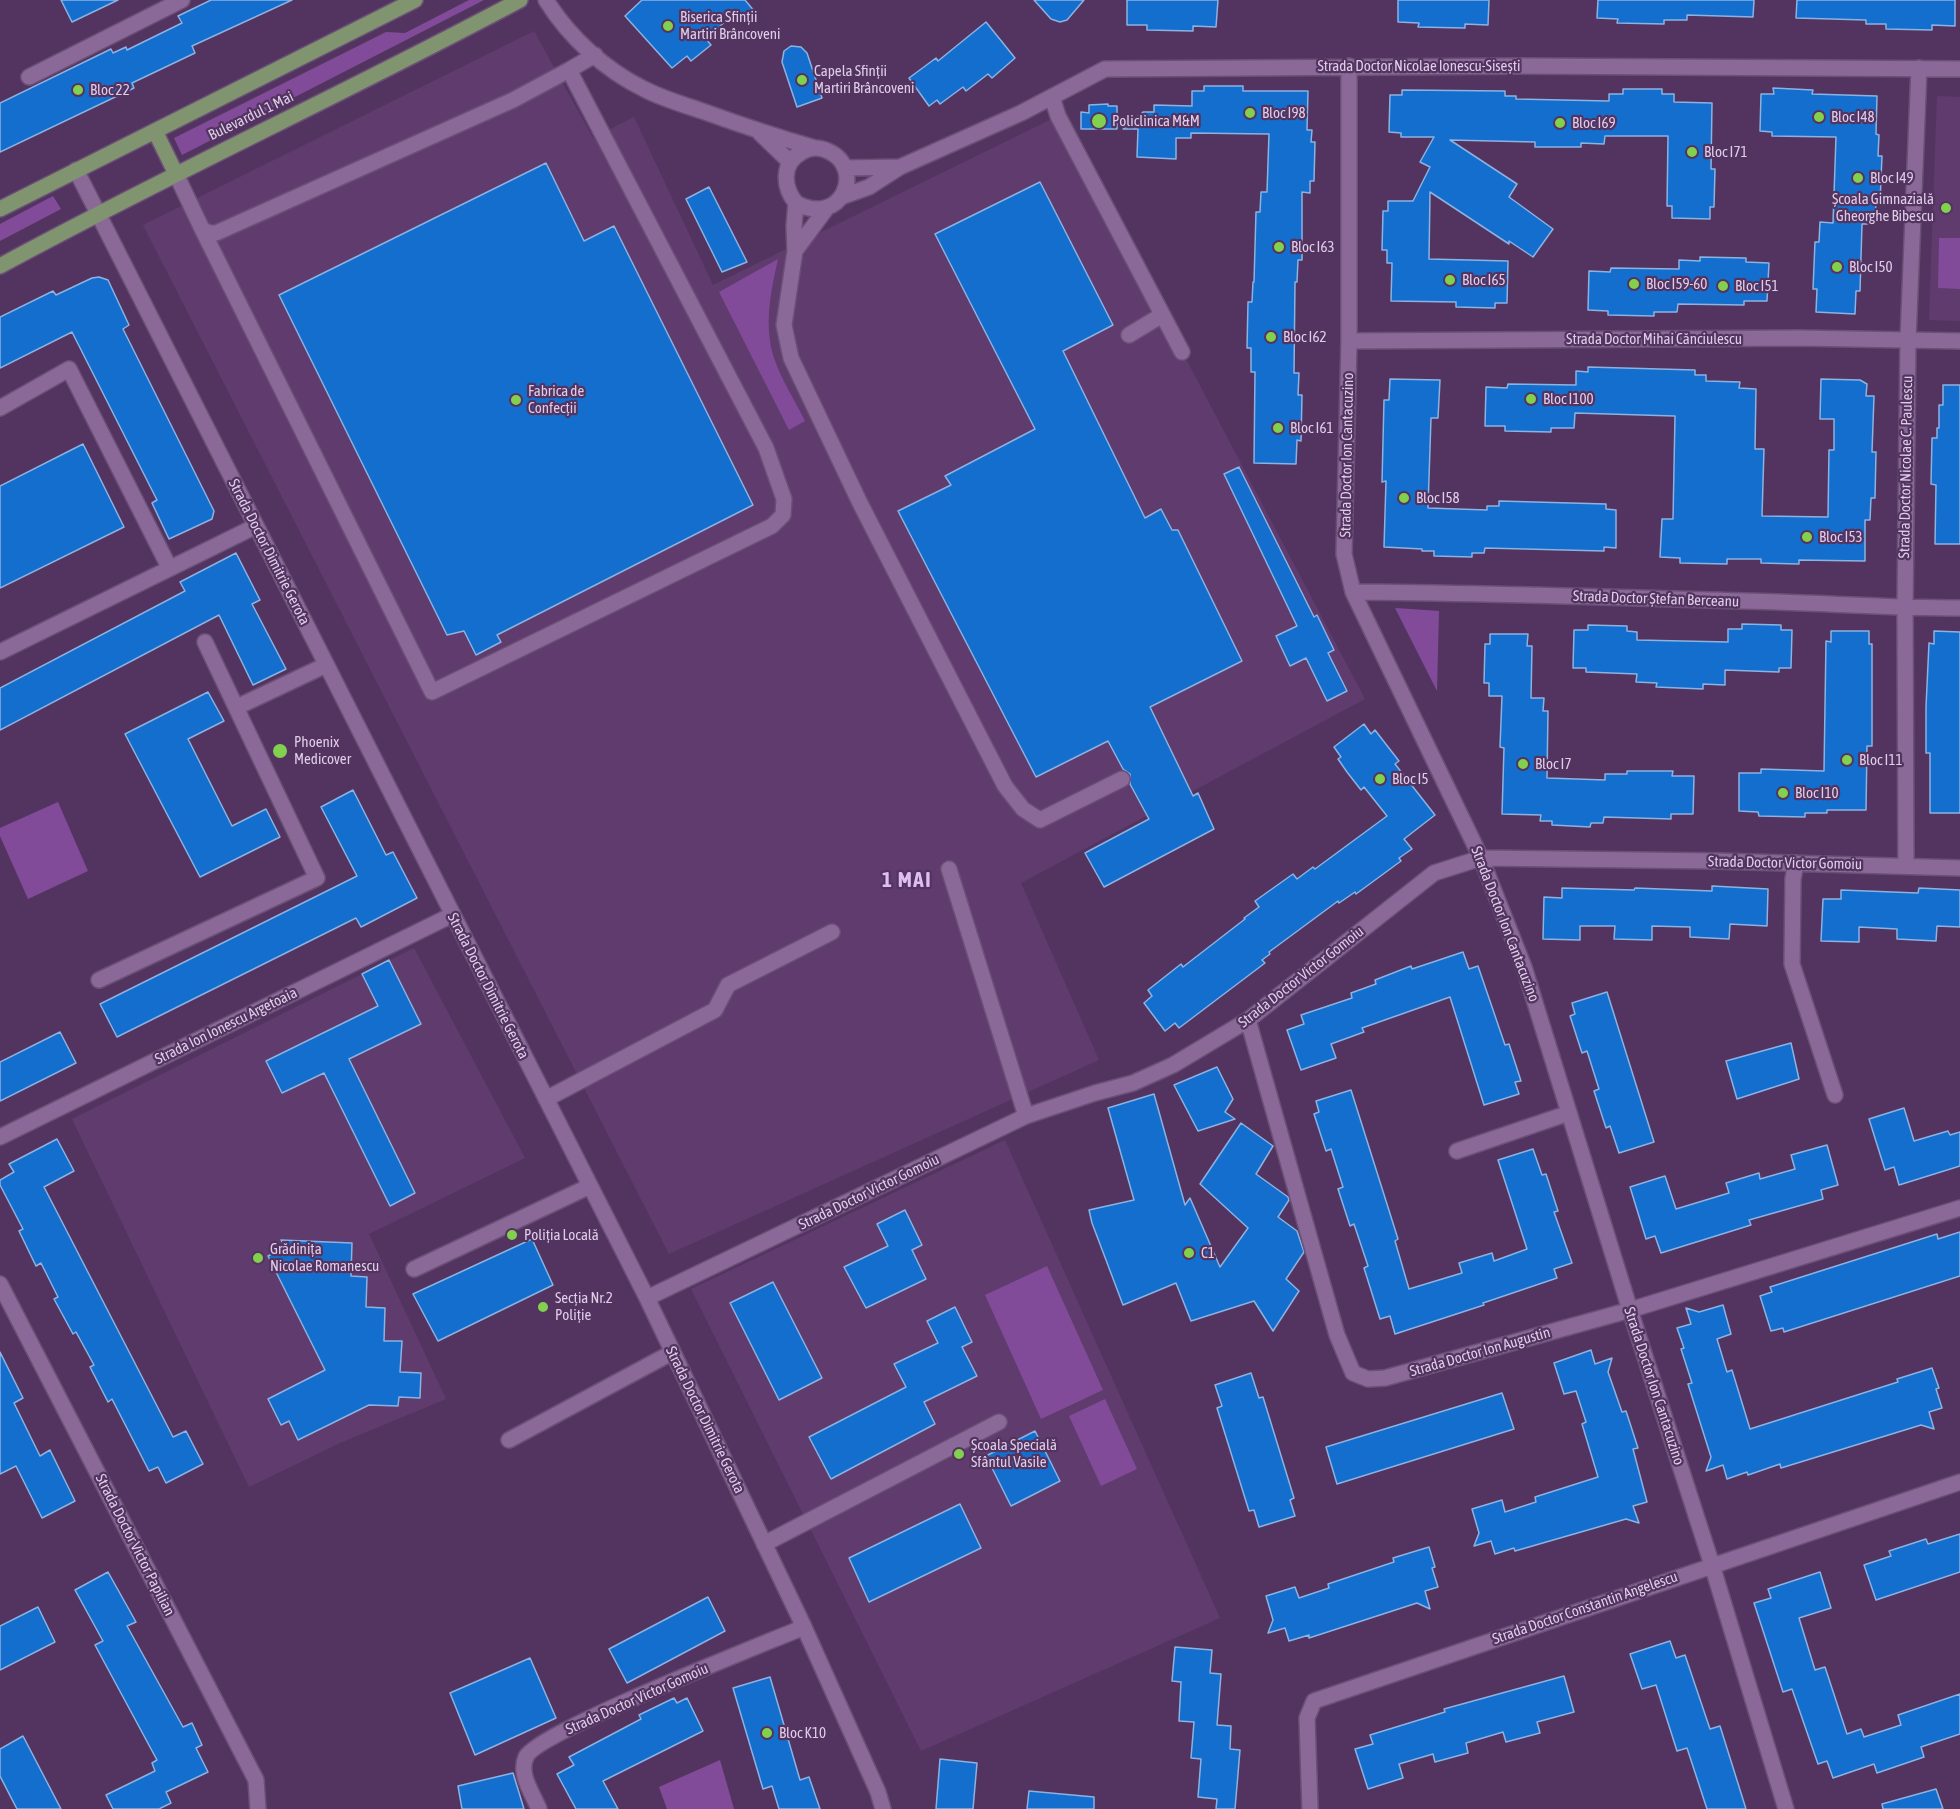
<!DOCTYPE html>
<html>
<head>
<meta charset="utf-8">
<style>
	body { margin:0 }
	canvas { display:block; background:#533460 }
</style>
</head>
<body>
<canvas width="1960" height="1809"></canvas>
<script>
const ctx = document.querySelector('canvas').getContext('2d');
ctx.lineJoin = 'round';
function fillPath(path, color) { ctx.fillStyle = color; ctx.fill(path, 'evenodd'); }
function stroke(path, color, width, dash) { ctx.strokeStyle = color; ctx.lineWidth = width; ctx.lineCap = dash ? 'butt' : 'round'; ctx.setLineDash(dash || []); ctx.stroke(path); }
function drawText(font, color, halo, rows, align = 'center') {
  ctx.font = font + ' "Asap Condensed",sans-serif'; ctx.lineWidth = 4.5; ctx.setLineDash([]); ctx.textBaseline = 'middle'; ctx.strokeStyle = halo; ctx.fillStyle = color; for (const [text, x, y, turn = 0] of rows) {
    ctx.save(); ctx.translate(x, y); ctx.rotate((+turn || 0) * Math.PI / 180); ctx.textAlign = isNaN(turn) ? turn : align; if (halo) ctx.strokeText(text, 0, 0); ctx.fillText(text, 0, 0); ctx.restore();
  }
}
const built = new Path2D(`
	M534,31l59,107 41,-21 79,168 345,-169 307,583 -344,184 78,177 -430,194 -526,-1029z
	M1937,96l23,1v224l-31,-1z
	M414,948l111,210 -156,76 77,165 -106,44 -91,44 -177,-368z
	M1005,1140l215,478 -299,133 -230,-462z`);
const green = new Path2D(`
	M469,0h15l-302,155 -8,-17 212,-106 19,1z
	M53,196l8,13 -61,32v-17z
	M1939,238h21v51l-22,-1z
	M778,259c-6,27 -12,54 -8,82 3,26 24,57 35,80l-16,9 -70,-138z
	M1395,608l44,3 -2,80z
	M58,802l30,69 -60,28 -28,-63v-8z
	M1047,1266l56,124 -62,29 -56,-124z
	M1105,1399l32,70 -36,17 -32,-70z
	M720,1760l14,49h-67l-8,-22z`);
const building = new Path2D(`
	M61,0h57l-46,22z
	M211,0h81l-100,46 3,7 -63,30 2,5 -134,64v-49l111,-54 2,4 13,-6 1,3 55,-27 -4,-7z
	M642,0h103l10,12 -10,10 -15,-5 -24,22 5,6 -20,16 -4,-5 -15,12 -47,-52z
	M1034,0h50l-17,20 -7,2 -9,-3z
	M1127,0h91l-2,27 -23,-1v5l-46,-1v-5h-20z
	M1398,0h91l-1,25 -23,-1v4l-47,-1 1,-4 -21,-1z
	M1598,0h156l-1,17 -66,-2v5h-23v4l-47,-1 1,-4 -21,-1z
	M1797,0h158v26l-23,-1v5l-46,-1v-5h-20v-4l-70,-2z
	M986,22l29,36 -23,20 -4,-4 -22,17 -3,-4 -23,17 -3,-4 -8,6 -20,-28 27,-20 2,3z
	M791,46l10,1 6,6 15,45 -25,9 -15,-45 2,-11z
	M1204,86h39v5h65l-1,39h5l-1,12h4l-1,39h-4v12l-8,-1v68h-4l-1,22h-2l-1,91h5l-1,22h4l-1,46 -4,-1 -1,24 -42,-1 1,-91h-4v-24h-4l1,-46h4l1,-20h1l2,-70h4l1,-20h6l2,-58 -78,-1v5h-15v21l-39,-2 1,-28h-15l20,-17h11v-7l38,1v-15h12z
	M1773,88l40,2 -1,4 65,2 -1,38 3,1 -1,21h4l-2,46h-4l-1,22h-13l-2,67h-4l-1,23 -39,-2 1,-23h-4l2,-47h4l1,-20 13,1 3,-86 -64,-1v-4l-12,-1 1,-37h13z
	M1623,89h39v5h12v8l38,1 -1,66h4l-1,38h-4v12l-38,-1v-12h-5l1,-70h-63l-1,8 -23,-1v4h-46v-5l-85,-2 67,44 -8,13 44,32 -20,28 -24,-16v3l-79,-52 -1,67 79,2 -1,42h-12v5l-39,-1v-5l-65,-1 1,-38h-5v-13h-5l1,-39h5v-10h25l17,-34 -10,-5 14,-25h-33v-4l-12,-1 1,-37h12v-5l103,1v5h11v3l93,2v-7h14z
	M1108,104v2h9v23h-36v-17l8,1v-8z
	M546,163l38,78 30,-15 139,279 -256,130 4,7 -25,13 -12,-24 -17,4 -168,-340z
	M1040,182l73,143 -50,26 82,167 16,-9 11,21h6l64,131 -92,46 43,89 5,-3 16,36 -110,58 -19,-34 64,-34 -19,-35v-10l-7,-5 -15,-28 -72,36 -138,-266 53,-26 -6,-9 90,-47 -100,-195z
	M709,187l38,75 -25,10 -36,-73z
	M1700,257l46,1v4l23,1 -2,38h-23v4l-66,-1 -1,8h-23v4l-46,-1v-4l-20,-1 1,-39 21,1 1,-4 68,1v-9l21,1z
	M99,277l9,3 21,45 -6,4 91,182 -2,8 -43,20 -17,-36 5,-3 -85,-168 -72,36v-51l53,-26 3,4 36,-17z
	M1588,367l107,3v5h11v6l34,1 -1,6 17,1 -1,60h9l-2,67 66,1 1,-67h5v-31h-14l1,-40 39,1 7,4 -1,12h8l-2,56h4l-1,46h-4l-1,22h-5v41l-66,-1v4l-38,-1v-4h-34v5l-47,-1v-5l-20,-1 2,-38h11l2,-103 -100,-3 -1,15h-23v4l-46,-1v-5h-20l1,-39 21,1 1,-4 68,1v-14l12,1z
	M1390,379l50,1 -2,38h-7l-3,90 59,2v-4h12v-5l107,3v5l10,1v38l-12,-1v4l-119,-3 -1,5h-12v4l-38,-1v-5h-12v-2l-38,-2 2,-66 -4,1 2,-82h5z
	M1943,385h17v159h-25l1,-59 -5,-1 1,-46h5v-10h2v-23h4z
	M83,444l41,83 -124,61v-102z
	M1239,467l75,150 3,-2 17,35 -6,3 19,38 -20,10 -21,-43 -16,8 -14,-30 21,-10 -73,-152z
	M236,553l24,47 -8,4 34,65 -33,16 -34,-70 -219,115v-42l185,-97 -5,-9z
	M1742,624l39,1v5h11l-1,38h-12v4l-54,-2v15l-22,-1v5l-47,-2 1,-4 -21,-1 1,-8 -51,-2v-4h-13l1,-38h14v-5l39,1v5l10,1v8l91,2v-13h14z
	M1831,631h38v13h3v102h-5l-1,64h-39v3h-22v4l-46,-1 -1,-4 -19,-1v-38h22v-4l63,2 2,-130 5,1z
	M1934,631l26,1v181h-30v-60h-4v-46l3,-64 5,1z
	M1490,634h38l-1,12h5l-1,52h13l-1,13h5l-1,67 58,2v-6h22v-3h46l-1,5h22l-1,38h-22v5l-67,-2 -1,6h-12l-1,4 -38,-2v-4h-12l1,-6 -39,-1 2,-66 -4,-1 2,-51h-13v-13h-5l1,-39h5z
	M208,692l16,29 -36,18 44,87 34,-17 14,28 -80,40 -75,-143z
	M1364,724l7,10 4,-4 10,13 14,18 -4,3 40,51 -31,24 8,10 -13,9 2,3 -45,33 -1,-2 -16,11 -1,-2 -69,51 1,2 -8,6 3,3 -86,65 -4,-5 -10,8 -21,-28 8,-7 -4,-6 33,-26 2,3 62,-48 -1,-1 15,-11 -4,-6 38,-27 4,5 16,-12 2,2 72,-53 -23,-29 -3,3 -14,-18 -9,-13 3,-2 -7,-10z
	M353,790l33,65 7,-3 24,46 -56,29 -5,-9 -239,119 -17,-33 257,-128 -36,-69z
	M1712,886l56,3 -1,37 -37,-2 -1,15 -39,-2v-10l-38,-1v14l-38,-1 1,-13h-35v14l-37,-1 1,-42 18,1v-10l72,2 1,-2 77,3z
	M1919,888l41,2v37l-23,-1 -1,15 -39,-2v-10l-38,-2v15l-38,-1 2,-42h18v-9l77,3z
	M1463,952l6,17 9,-3 27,79 4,-1 12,37 -6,1 4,12 -35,11 -34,-108 -88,31 2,4 -33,12 5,14 -35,12 -14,-40 17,-6 -3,-9 51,-17 -1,-5 25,-9 -1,-4 36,-14 1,3z
	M389,960l32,64 -72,35 66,134 -25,13 -66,-133 -42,20 -16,-32 112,-55 -16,-32z
	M1607,992l47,150 -35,11 -9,-27 -4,2 -12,-37 5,-2 -12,-38 -5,2 -12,-37 5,-2 -3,-11z
	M60,1032l16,31 -76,38v-39z
	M1791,1043l8,36 -62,20 -11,-38z
	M1217,1067l16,32 -8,13 10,7 -37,12 -24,-46z
	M1351,1090l47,149 -3,2 14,48 53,-16 -3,-10 33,-10 2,8 33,-12 -29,-89 35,-11 9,26 4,-1 12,37 -4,1 18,51 -18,6 3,9 -74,25 1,2 -89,29 -5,-18 -10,3 -16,-51 4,-2 -14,-42 -4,2 -12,-37 5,-2 -12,-38 -5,2 -12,-37 5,-2 -3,-11z
	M1154,1094l31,111 5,-7 30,69 28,-39 -48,-44 41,-61 32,23 -17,28 32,23 1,3 -11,17 19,14 7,21 -18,27 13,12 -26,40 -19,-30 -63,20 -15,-38 -53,22 -31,-82 -3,-13 45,-10 -26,-92z
	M1904,1108l10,33 34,-10 2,4 10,-3v34l-61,19 -5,-18 -9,3 -16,-51z
	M57,1139l17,32 -30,16 129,250 13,-6 17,33 -37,19 -8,-16 -9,4 -37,-72 -4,3 -18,-35 4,-2 -18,-33 -3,2 -19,-35 4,-2 -17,-34 -5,3 -17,-35 4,-2 -23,-44v-5l14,-8 -5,-8z
	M1827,1145l11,40 -17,5 2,9 -74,21 2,5 -90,28 -6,-17 -9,3 -16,-52 35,-11 11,33 53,-16 -3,-10 33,-10 1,6 35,-10 -4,-14z
	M905,1210l17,35 -10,5 14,29 -60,29 -22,-41 44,-21 -11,-22z
	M1960,1232v44l-176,56 -1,-4 -12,3 -11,-35 12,-4 -2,-5 167,-53 1,5z
	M532,1239l21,46 -115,56 -25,-47z
	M281,1240l71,3 -1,33 16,1 -1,30 19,1 -1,33h18l-2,31 21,1 -1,25 -21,-1 -1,9 -29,-1 -71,35 -9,-19 -8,4 -13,-26 57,-29 -57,-114 17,-9z
	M773,1282l49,96 -43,22 -49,-97z
	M1723,1305l8,29 -14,5 10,33 5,-2 18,59 148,-47 -1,-3 35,-11 7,20 -3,1 6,19 -13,4 5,17 -13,-4 -140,43 -1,-4 -32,11 -1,-3 -20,7 -4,-14 -17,6 5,-14 -23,-73 4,-1 -11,-34 3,-1 -7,-20 14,-4 -5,-16 13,4z
	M955,1307l17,35 -10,5 15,29 -53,26 11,22 -104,55 -22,-42 97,-50 -12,-23 44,-21 -11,-22z
	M1591,1350l4,14 17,-6 -4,14 14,40 4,-1 12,37 -5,1 14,53 -14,4 6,17 -13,-4 -111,32 -1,-3 -19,6 -4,-13 -17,5 5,-13 -7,-24 30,-9 3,12 31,-10 -1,-5 63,-20 -16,-53 4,-2 -10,-31 -12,3 -10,-31z
	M0,1352l23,46 -9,5 26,53 10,-6 25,51 -33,17 -26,-52 -16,8z
	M1251,1373l8,25 4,-1 31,101 -4,2 5,16 -36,11 -5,-17 -5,1 -32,-103 5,-2 -7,-21z
	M1502,1393l12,36 -177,55 -11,-37z
	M1035,1431l25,50 -49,25 -25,-50z
	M960,1504l21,44 -112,54 -20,-44z
	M1960,1534v38l-84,28 -12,-35 27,-9 -2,-5 37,-12 2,5z
	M1429,1547l6,20 -3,1 6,19 -13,4 5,18 -13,-6 -108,35v-3l-20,6 -4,-13 -17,5 5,-13 -7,-24 29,-9 4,11 30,-10 -1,-4 66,-22 -1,-4z
	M108,1572l28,50 -9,4 56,101 9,-4 10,22 -6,3 12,24 -42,20 5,11 -12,6h-46l-7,-14 49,-24 -3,-8 5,-3 -62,-115 8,-4 -28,-51z
	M1820,1572l11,36 -32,10 16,52 10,-3 22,67 14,-5 3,8 37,-12 -3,-10 62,-21v40l-39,13 3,10 -47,16 -3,-9 -41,14 -6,-17 -9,3 -26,-75 -9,3 -29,-89 17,-5 -3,-9z
	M708,1597l17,34 -98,52 -18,-34z
	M38,1607l17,35 -55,28v-44z
	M1670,1641l6,17 9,-3 25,74 10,-3 26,83h-39l-20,-61 -10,3 -21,-66 -14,4 -12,-35z
	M1175,1647l37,3 -2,23 11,1 -4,51 14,1 -1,23 10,1 -5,59h-19l1,-10 -19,-2 3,-38 -10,-1 3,-36 -15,-1 2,-39 -9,-1z
	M530,1658l26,60 -81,37 -25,-62z
	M1564,1676l10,36 -37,10 3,11 -34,9 -3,-10 -37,11 2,10 -33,9 -2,-8 -34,10 4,14 -35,11 -13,-40 18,-5 -3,-9 75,-23 -1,-3z
	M770,1677l30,103 9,-3 11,32h-41l-7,-23 -9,3 -30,-101z
	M674,1698l3,5 10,-5 16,33 -100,50 15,28h-42l-19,-35 17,-9 -5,-8 72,-38 -2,-4z
	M23,1736l38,73h-44l-17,-33v-27z
	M940,1759l37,4 -4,46h-37z
	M513,1773l11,36h-62l-4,-23z
	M1936,1789l7,20h-60l-1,-5z
	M1029,1791l65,6v12h-67z`);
const minor = new Path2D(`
	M546,0c23,37 59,70 98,89 19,10 41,16 61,23 36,13 72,25 110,36
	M1349,66v275l-5,213 9,38 128,266 43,109 106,343 82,255 74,244
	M569,70l26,-15
	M29,77l153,-77
	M1052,97l6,19 124,236
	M760,133l30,29
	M845,168l55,-1
	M76,170l571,1128 157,329 74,165 5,17
	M176,174l26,55 7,4h7l297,-133 56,-30 197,378 18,51 -1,16 -11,11 -340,166 -230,-463
	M841,197l28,-10 31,-20 121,-54 84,-44 418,-3 437,3
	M796,203c46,25 70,-35 32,-52 -9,-4 -18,-4 -26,1 -21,11 -19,35 -6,51l-2,23 1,25 -11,74 7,33 69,145 145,283 18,23 17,11 82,-41
	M795,251l31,-42
	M1129,335l33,-20
	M1349,341l450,-3 161,3
	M0,408l69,-39 100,198
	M1353,592c142,1 284,6 426,10 60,2 120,6 181,6
	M0,652l256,-126
	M237,707l89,-42
	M1796,863l-3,16 -1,85 43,131
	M1906,866l-1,-258 3,-268 11,-272
	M949,869l77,247
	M99,980l218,-102 -112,-236
	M1248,1020l89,315 16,38 15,6 17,-1 245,-68 330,-102
	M546,1099l169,-89 13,-25 104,-53
	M0,1137l452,-222
	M1457,1151l112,-38
	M414,1269l176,-83
	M0,1284l256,496 2,29
	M647,1298l379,-182 69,-23 38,-10 40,-18 75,-45 186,-147 47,-15 235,3 244,7
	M509,1440l164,-88
	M764,1544l235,-122
	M539,1809c-6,-15 -21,-35 -13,-52 12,-25 238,-113 278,-130
	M1310,1809l-3,-91 7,-17 646,-219`);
const major = new Path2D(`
	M155,131l21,43
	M0,209l415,-209
	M0,266c171,-93 348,-174 520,-266`);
const markers = [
	[668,26,6,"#83d04e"],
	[802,80,6,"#83d04e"],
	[78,90,6,"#83d04e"],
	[1250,113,6,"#83d04e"],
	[1819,117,6,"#83d04e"],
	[1099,121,8,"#83d04e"],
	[1560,123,6,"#83d04e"],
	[1692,152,6,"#83d04e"],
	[1858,178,6,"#83d04e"],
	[1946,208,6,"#83d04e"],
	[1279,247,6,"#83d04e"],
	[1837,267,6,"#83d04e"],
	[1450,280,6,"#83d04e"],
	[1634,284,6,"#83d04e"],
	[1723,286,6,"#83d04e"],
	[1271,337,6,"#83d04e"],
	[1531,399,6,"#83d04e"],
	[516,400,6,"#83d04e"],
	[1278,428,6,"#83d04e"],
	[1404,498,6,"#83d04e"],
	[1807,537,6,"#83d04e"],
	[280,751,8,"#83d04e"],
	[1847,760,6,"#83d04e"],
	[1523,764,6,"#83d04e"],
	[1380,779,6,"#83d04e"],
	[1783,793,6,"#83d04e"],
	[512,1235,6,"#83d04e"],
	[1189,1253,6,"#83d04e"],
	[258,1258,6,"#83d04e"],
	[543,1307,6,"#83d04e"],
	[959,1454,6,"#83d04e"],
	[767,1733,6,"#83d04e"]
];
const poiNames = [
	["Biserica Sfinții",680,17],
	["Martiri Brâncoveni",680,34],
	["Capela Sfinții",814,71],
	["Martiri Brâncoveni",814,88],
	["Bloc 22",90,90],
	["Bloc I98",1262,113],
	["Bloc I48",1831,117],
	["Policlinica M&M",1112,121],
	["Bloc I69",1572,123],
	["Bloc I71",1704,152],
	["Bloc I49",1870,178],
	["Școala Gimnazială",1934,199,"right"],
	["Gheorghe Bibescu",1934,216,"right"],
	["Bloc I63",1291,247],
	["Bloc I50",1849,267],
	["Bloc I65",1462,280],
	["Bloc I59-60",1646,284],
	["Bloc I51",1735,286],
	["Bloc I62",1283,337],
	["Fabrica de",528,391],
	["Confecții",528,408],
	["Bloc I100",1543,399],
	["Bloc I61",1290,428],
	["Bloc I58",1416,498],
	["Bloc I53",1819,537],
	["Phoenix",294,742],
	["Medicover",294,759],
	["Bloc I11",1859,760],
	["Bloc I7",1535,764],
	["Bloc I5",1392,779],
	["Bloc I10",1795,793],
	["Poliția Locală",524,1235],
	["Grădinița",270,1249],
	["Nicolae Romanescu",270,1266],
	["C1",1201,1253],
	["Secția Nr.2",555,1298],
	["Poliție",555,1315],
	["Școala Specială",971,1445],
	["Sfântul Vasile",971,1462],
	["Bloc K10",779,1733]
];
const streetNames = [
	["Strada Doctor Nicolae Ionescu-Sisești",1419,66],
	["Bulevardul 1 Mai",251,116,-26],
	["Strada Doctor Mihai Cănciulescu",1654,339],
	["Strada Doctor Ion Cantacuzino",1347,455,-89],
	["Strada Doctor Nicolae C. Paulescu",1906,467,-89],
	["Strada Doctor Dimitrie Gerota",269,552,63],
	["Strada Doctor Ștefan Berceanu",1656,599,2],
	["Strada Doctor Victor Gomoiu",1785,863,1],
	["Strada Doctor Ion Cantacuzino",1505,924,69],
	["Strada Doctor Victor Gomoiu",1301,977,-38],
	["Strada Doctor Dimitrie Gerota",488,986,63],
	["Strada Ion Ionescu Argetoaia",226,1026,-26],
	["Strada Doctor Victor Gomoiu",869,1192,-26],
	["Strada Doctor Ion Augustin",1480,1352,-16],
	["Strada Doctor Ion Cantacuzino",1654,1386,72],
	["Strada Doctor Dimitrie Gerota",705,1420,64],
	["Strada Doctor Victor Papilian",135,1545,63],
	["Strada Doctor Constantin Angelescu",1585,1608,-19],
	["Strada Doctor Victor Gomoiu",637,1699,-24]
];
const districtNames = [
	["1 MAI",907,880]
];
fillPath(built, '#5f3b6e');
fillPath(green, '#814b99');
fillPath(building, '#136ecd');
stroke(building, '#8cb2e2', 1.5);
stroke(minor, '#6a5075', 18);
stroke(major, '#6a5075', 18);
stroke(minor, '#8a6999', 15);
stroke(major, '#7f946f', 15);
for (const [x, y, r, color] of markers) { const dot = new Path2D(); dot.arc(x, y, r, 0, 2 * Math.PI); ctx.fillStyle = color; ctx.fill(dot); stroke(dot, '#533460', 2); }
drawText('15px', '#dfcde8', '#533460', poiNames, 'left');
drawText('15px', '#dfcde8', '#533460', streetNames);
ctx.letterSpacing = '1.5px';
drawText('bold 21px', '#e0bdf1', '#533460', districtNames);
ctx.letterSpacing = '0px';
</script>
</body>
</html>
